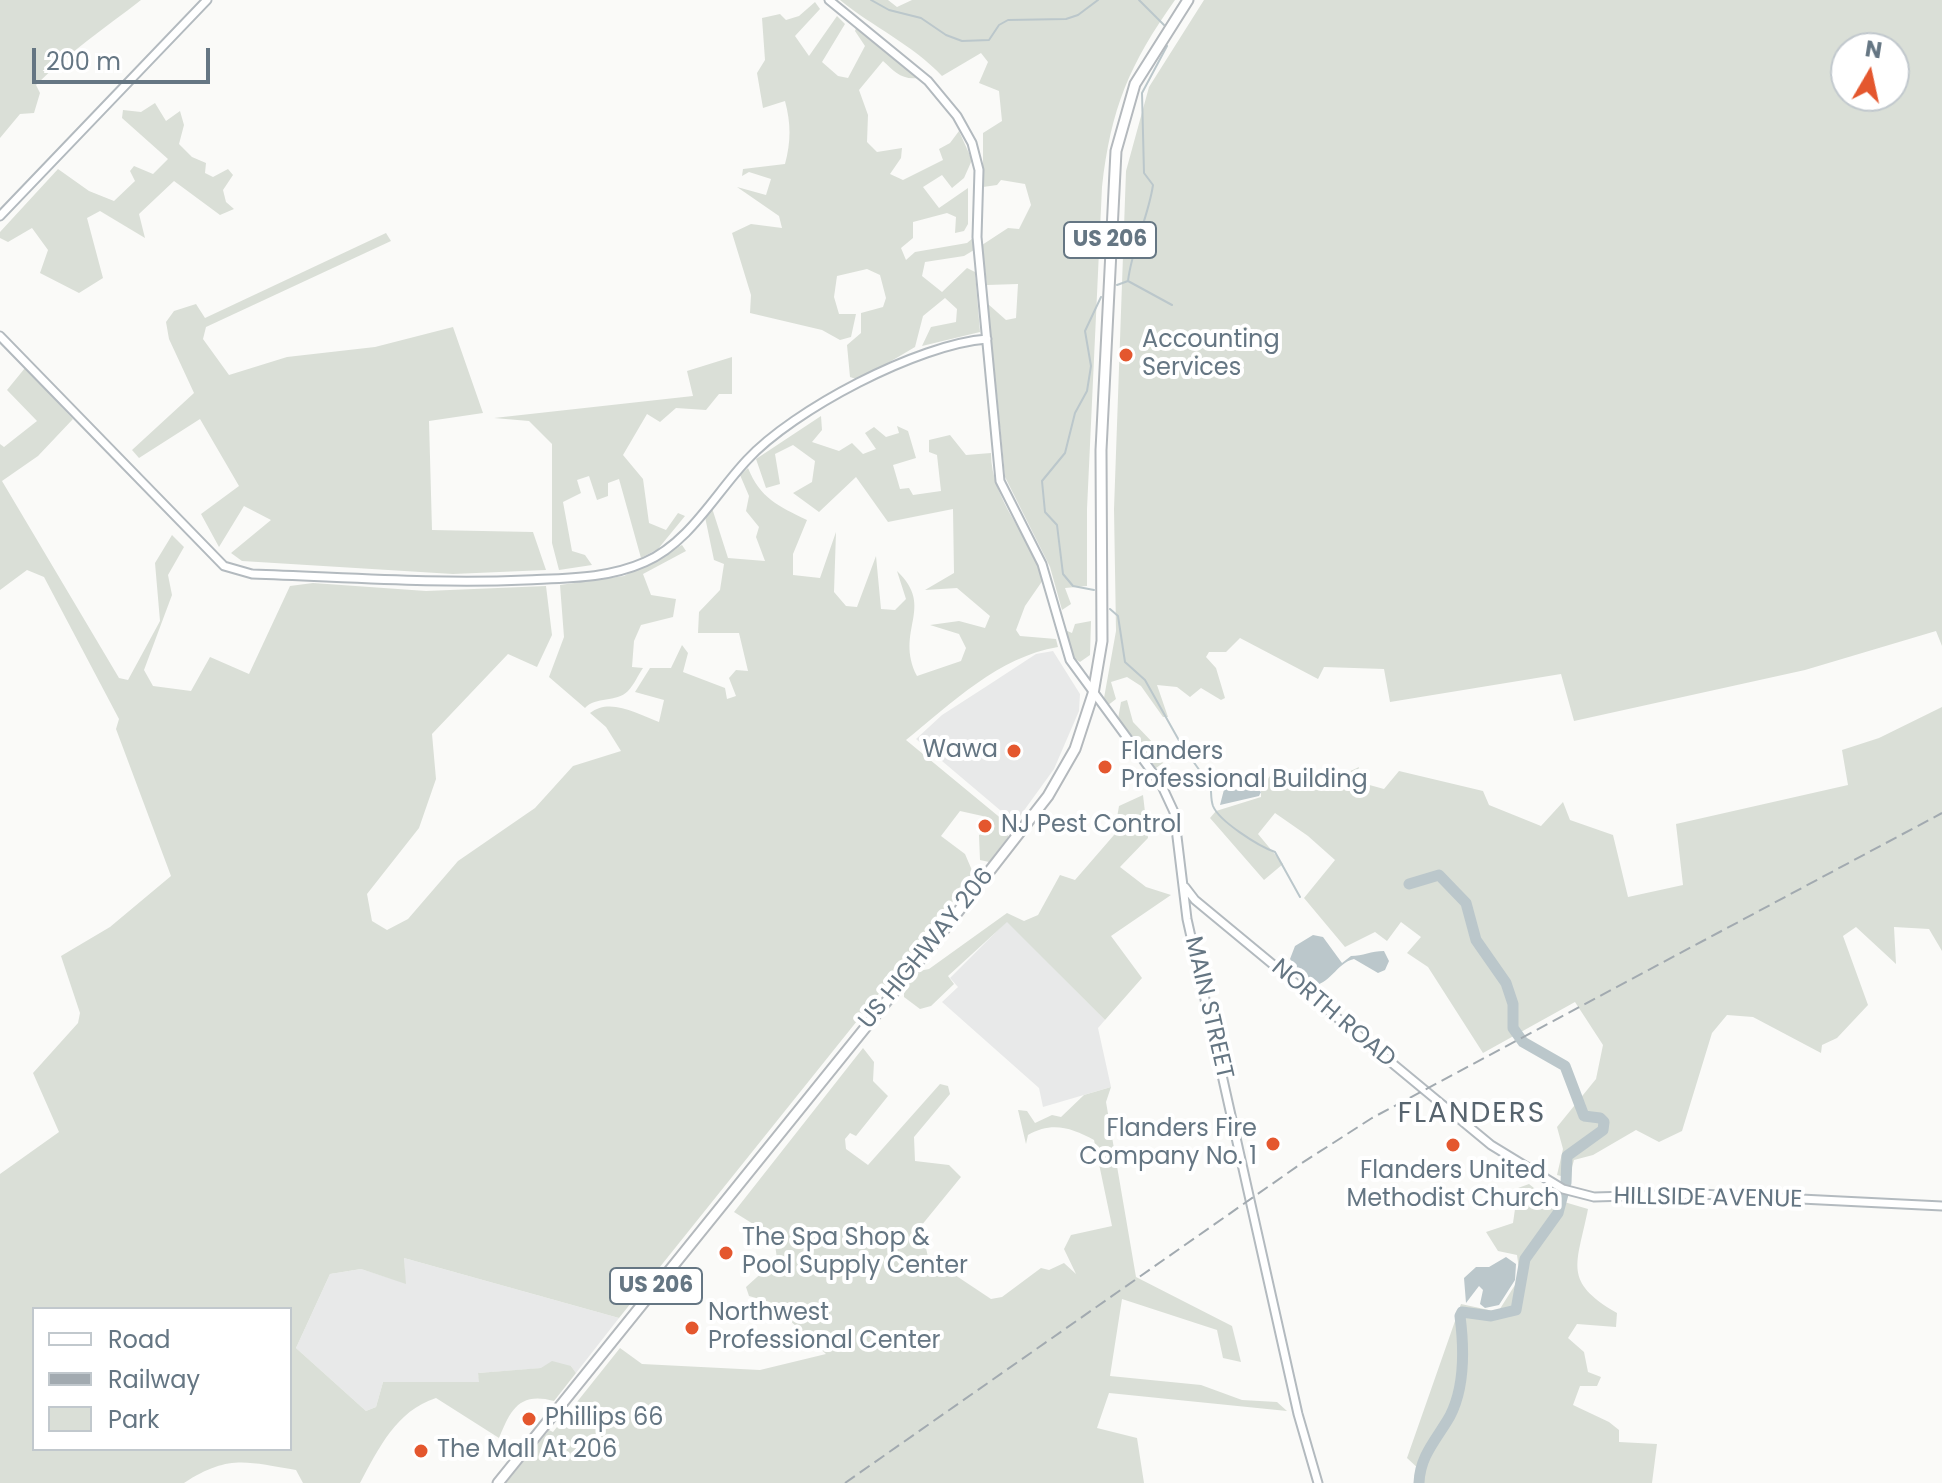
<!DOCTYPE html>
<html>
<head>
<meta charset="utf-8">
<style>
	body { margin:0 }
	#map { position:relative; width:1942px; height:1483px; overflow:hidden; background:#fafaf8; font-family:Poppins,sans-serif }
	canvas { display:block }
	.legend { position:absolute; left:32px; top:1307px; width:260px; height:144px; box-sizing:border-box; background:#fff; border:2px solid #c1c8cd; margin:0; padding:10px 14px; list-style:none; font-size:24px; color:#657683 }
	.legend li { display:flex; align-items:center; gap:16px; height:40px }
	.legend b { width:40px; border:2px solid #c1c8cd }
	.north { position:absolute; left:1830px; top:32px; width:80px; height:80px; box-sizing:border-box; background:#fff; border:2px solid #c1c8cd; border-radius:50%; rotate:9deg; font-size:22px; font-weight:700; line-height:32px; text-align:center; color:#657683 }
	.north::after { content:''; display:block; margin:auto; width:28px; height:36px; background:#e4572e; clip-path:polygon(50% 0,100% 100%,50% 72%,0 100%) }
	.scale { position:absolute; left:32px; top:48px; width:178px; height:36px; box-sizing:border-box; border:4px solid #657683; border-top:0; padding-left:10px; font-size:24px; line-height:28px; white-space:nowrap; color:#657683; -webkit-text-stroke:6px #fff; paint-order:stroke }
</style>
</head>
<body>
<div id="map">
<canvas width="1942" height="1483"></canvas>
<ul class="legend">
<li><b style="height:10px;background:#fff"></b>Road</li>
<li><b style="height:10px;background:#a2aab0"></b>Railway</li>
<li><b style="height:22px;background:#dadfd7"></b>Park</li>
</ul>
<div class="north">N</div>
<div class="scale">200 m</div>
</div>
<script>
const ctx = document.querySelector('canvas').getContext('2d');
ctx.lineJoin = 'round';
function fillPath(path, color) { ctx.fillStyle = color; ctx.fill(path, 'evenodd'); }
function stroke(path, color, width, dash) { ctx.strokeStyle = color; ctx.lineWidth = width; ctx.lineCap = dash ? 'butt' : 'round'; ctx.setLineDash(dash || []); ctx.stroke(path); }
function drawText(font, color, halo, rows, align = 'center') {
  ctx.font = font + ' Poppins,sans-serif'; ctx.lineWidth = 8; ctx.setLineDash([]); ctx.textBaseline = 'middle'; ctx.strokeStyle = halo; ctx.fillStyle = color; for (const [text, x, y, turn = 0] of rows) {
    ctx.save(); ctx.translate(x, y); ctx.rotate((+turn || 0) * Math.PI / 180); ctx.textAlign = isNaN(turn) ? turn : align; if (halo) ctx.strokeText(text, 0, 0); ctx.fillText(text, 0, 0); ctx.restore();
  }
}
const built = new Path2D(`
	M1053,651l27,43 -1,17 -25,58 -34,47h-13l-91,-77 26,-24 45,-29 49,-32z
	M1007,921l98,99 -7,8 13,59 -68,20 -4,-19 -97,-86 16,-15 -8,-9z
	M404,1258l215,60 -43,55 -5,-7 -93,7 2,9h-97l-7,25 -10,4 -70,-63 34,-74 31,-5 44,14z`);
const green = new Path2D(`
	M0,0h141c-36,28 -73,53 -105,85l4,8 -6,20 -14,1 -20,24z
	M840,0h48l9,7 15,-7h263c-46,65 -64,108 -73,187l-15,322v77l-22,2 6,16 -9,6 -12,-43 -45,-90 -17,-173 18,16 10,-2 2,-34 -31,1 -5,-40 26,-17 11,1 12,-24 -6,-21 -24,-4 -4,5 -14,2v-54l19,-12 -3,-30 -20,-8 9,-21 -7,-9 -39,23c-29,-31 -69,-49 -102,-76z
	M1204,0h738v646l-6,-15 -131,39 -231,51 -13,-47 -171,28 -6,-33 -60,-2 -6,12 -78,-41 -14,14h-17l-3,5 10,11 9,30 -4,2 -20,-12 -11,9 -13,-10 -20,-2 11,32h-5l-22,-31 -14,-9 -16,5 5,17 -9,7 -3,-8 12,-67 -2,-122 12,-338 23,-84zM1846,48h48v48h-48z
	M815,2l5,7 -25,27 14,20 28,-40 8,8 -23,38 16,14 10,2 17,-32 -10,-15 2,-5 61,52c-17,2 -24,-7 -35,-17l-24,29 9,25 -1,27 10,10 25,-4 -1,10 -11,16 13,6 40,-20 -4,-11 11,-6 9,-12 13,29 -8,18 -12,10 -10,-13 -19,12 16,21 29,-20v36l-4,7 -9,2 1,-16 -9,-4 -34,9v16l-12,10 5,12 9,-8 52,-9 6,-5 1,12 -10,6 -39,6 -3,14 20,16 25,-24 8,4 5,60 -58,14 9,-19 25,-5 1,-13 -12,-11 -22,18 -8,31 -56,33 -9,-3 -3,-32 14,-12v-20l22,-6 3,-9 -6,-23 -13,-6 -30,7 -3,21 5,17h17l-5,23 -11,3 -18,-10 -72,-17 1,-18 -19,-62 19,-9 31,4 -3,-12 -42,-29 29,8 5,-16 -22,-7 -7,4 1,-7 42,-5c6,-23 6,-40 0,-63l-22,7 -6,-35 8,-13 -3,-42 18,-4 6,6 13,-4z
	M155,103l11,18 14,-10 4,14 -5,19 13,13 14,6 -1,10 8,4 15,-8 5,6 -10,15 3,12 8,7 -14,6 -46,-34 -35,33 6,24 -45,-27 -13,7 16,60 -24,15 -39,-20 8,-23 -16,-22 -24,14 -8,-4v-6l58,-63 31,22 25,10 21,-20 -5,-10 4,-5 19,8 15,-15 -46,-41 1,-8 18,2z
	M386,233l5,8 -185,86 -3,12 26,36 58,-18 88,-10 78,-20 30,86 -54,8 3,109 101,2 13,38 -93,4 -211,-13 -11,-8 40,-33 -27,-14 -25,41 -18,-33 38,-28 -39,-67 -61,39 -7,-8 62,-57 -25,-54 -3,-17 8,-11 22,-7 9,14z
	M732,357v37h-13l-13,16 -30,-2 -16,14 -13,-8 -24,41 20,24 6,44 17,7 12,-17 7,3 -27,33 -17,9 -22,-79 -11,4v13l-11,4 -8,-24 -12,4 4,13 -18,9 9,49 13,4 7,10 -33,5 -7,-27v-99l-23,-23 -35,-3 199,-22 -6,-25z
	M25,368l48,51 -35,37 -36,25 117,197 9,2 32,-59 -5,-58 17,-28 12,12 -16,28 4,20 -28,75 9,16 38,5 19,-34 39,17 41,-88 23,-3 113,8 120,-5 6,49 -15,32 -29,-13 -76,80 4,45 -17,49 -52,66 5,27 15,9 21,-11 50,-58 77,-53 38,-42 48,-15 -15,-24 -16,-14c20,-16 48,1 69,9l5,-22 -29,-8 15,-24h21l11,-23 6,8 -5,19 42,16 2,11 9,-3 -7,-18 7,-8 12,1 -9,-38h-41l1,-21 21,-22 4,-26 -10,-4 -9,-43 7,-9 16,50 37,3 -9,-24 3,-10 -13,-16 3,-15 -9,-21 8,-7c12,30 30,38 59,52l-14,34v21l27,3 16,-46 -2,60 12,14 11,1 19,-51 5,53 14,1 11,-11 -9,-28c39,37 -3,59 20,105l44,-15 5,-13 -7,-14 -29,-9 29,-4 26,7 5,-12 -33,-28 -32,2 29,-17 -1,-64 -65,13 -32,-45 -37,35 -26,-19 19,-11 3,-21 -22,-16 -18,9 5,30 -14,4 -10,-29 65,-43 1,14 -10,12 27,9 13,-8 11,11 13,-5 -11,-16 9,-6 12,10 13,-4 -2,-7 11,5 8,27 -23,7 7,24 9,-1 4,7 28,-4 -4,-36 -8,-3v-12l21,-5 16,20 25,-2c0,48 40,83 52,127l-18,26 -9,24 4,6 36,3 2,8c-60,10 -106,56 -152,93l103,85 -1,12 -19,25 -9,-2 -1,-25 10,-4 -2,-14 -27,-6 -19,25 24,18 9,21 -355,443 -215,-60 2,26 -45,-15 -31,5 -34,74 70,63 10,-4 7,-25h96l-1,-9 63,-5 11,-7 19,5 5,7 -22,28c-36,-10 -44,11 -55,37l-63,-40c-40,13 -57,50 -76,85h-57l-7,-13c-50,-8 -67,-16 -112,13h-184v-309l59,-42 -26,-59 45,-50 2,-10 -19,-57 49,-29 61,-51 -55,-147 3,-10 -75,-142 -17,-7 -27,20v-146l4,3 33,-26 -30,-31zM34,1309h256v140h-256z
	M682,545l4,6 -43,23 8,21 25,4 -3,18 -32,8 -7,16 -2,26 11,1c-5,7 -9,17 -15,23 -12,12 -32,5 -43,17l-36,-31 15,-40 -4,-52 64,-9z
	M1091,621l-1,34 -10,7 -8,-5 -7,-27 7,3 3,-9z
	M1127,700l6,22 22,23 -1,8 9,10 -7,5 -38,-49 3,-17z
	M1942,707v244l-13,-22 -35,-2 2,37 -40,-37 -13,9 25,69 -31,33 -15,7 -1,8 -68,-36 -26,-2 -15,18 -30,98 -23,11 -23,-12 -43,25 -19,5 -5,18 -12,-3 6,-26 -6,-22 39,-48 7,-34 -28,-43 -92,51 -55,-86 -21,-14 14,-16 -20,-15 -14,19 -12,-9 -30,15 -41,-49 31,-38 -27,-24 -33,-23 -17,21 25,30 -19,16 -54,-62 6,-7 45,-14v-8l11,-16 43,15 44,-21 -4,14 29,8 15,-18 84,20 6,14 52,21 22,-24 7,18 43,15 15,62 55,-12 -7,-61 172,-39 -6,-35 37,-12z
	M1143,795l5,43 -28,29 26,20 25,8 -60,41 31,42 -37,42 -98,-98 -59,54 6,8 -23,22 -11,3 -16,-12v-8l15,-18 10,-2 78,-56 17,8 14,-6 22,-40 15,5 39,-45 5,-29z
	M863,1048l11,14 -1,19 15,15 -32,40 -6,-3 -5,6 1,10 22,16 72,-81 8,2 2,8 -36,43 1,24 34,4 12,12 -40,49 7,31 63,42 11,-2 39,-29 8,2 15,-7 12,11 -12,-25 7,-14 41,-9 -18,-86c-22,-12 -42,-19 -66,-5l-2,9 -8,-34 9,1 8,12 17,-8 9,2 23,-22 27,-8 -5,15 30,175 96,49 9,36 -18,-4 -6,-28 -95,-31 -12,77 91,9 41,15 35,2 10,9 -178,-18 -12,35 40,10 7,45h-638l43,-53 4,2 67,-84 22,16 118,6 66,-16 -56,-52 -21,-6 -3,-9 31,-28 -3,-22 -40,-25z
	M1529,1184l15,12 44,13c-11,56 -26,72 29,104l-1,14 -39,-3 -9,14 16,14 4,20 13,5 -4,9h-17l-7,19 36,17 10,8v12l38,2 -5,39h-232l1,-12 -14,-13 54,-154 37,8 22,-35 -3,-22 -19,-4 -12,-19 27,-9 5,-35z`);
const water = new Path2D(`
	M1227,778l25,6 9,8 -2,4 -39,9z
	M1313,935l10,2 19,26 9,-7c12,0 20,-5 33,-5l5,10 -4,9 -7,3 -24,-14c-18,4 -24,27 -44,27l-20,-27 5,-13z
	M1506,1257l10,7 -1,16 -16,25 -14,3 -5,-4 3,-14 -4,-4 -13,17 -2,-25 12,-11h13z`);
const stream = new Path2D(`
	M871,0l18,10 32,8 25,17 16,6 27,-1 10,-15 9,-5 58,-1 12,-4 20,-15
	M1139,0l25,25
	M1128,281c4,-34 20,-62 25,-96l-9,-12 -2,-80 25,-47
	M1117,285l11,-4 44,24
	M1094,590l-21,-4 -10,-12 -6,-49 -12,-13 -3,-31 23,-28 10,-40 12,-22 4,-25 -6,-35 16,-34
	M1110,609l8,7 7,46 20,18 36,64
	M1183,747l17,24
	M1206,776c8,10 3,19 7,30 6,15 45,40 62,46l25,45`);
const river = new Path2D(`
	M1409,884l30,-9 27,28 10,37 30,43 7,21v24l10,14 42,24 19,50 16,2 4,4 -1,8 -36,26 -1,27
	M1419,1483c1,-28 18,-44 31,-67 15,-29 14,-69 10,-100l2,-4 29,4 25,-6 9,-51 33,-46 5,-19`);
const secondary = new Path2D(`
	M829,0l99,81 29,35 15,27 7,27 -2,67 23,244 42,83 28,96 91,124 13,28 13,107 111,495 20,69
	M0,216l207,-216
	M0,336l224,230 28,8c92,3 182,10 273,6 41,-2 82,-1 120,-18 44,-19 70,-68 102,-102 46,-50 171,-116 240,-121
	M1185,887l10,13 296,245 72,44 31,8 106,-3 242,12`);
const highway = new Path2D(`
	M498,1483l434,-538 116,-149 27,-47 18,-55 9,-53 -1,-191 15,-299 19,-67 53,-84`);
const rail = new Path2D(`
	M845,1483l457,-320 70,-45 570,-305`);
const markers = [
	[1126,355,8,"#e4572e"],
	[1014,751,8,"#e4572e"],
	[1105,767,8,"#e4572e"],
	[985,826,8,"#e4572e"],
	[1273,1144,8,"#e4572e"],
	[1453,1145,8,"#e4572e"],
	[726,1253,8,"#e4572e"],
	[692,1328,8,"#e4572e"],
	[529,1419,8,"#e4572e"],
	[421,1451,8,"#e4572e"]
];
const shields = [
	[1110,240,92],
	[656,1286,92]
];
const shieldNames = [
	["US 206",1110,240],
	["US 206",656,1286]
];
const poiNames = [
	["Accounting",1142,341],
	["Services",1142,369],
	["Wawa",998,751,"right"],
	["Flanders",1121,753],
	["Professional Building",1121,781],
	["NJ Pest Control",1001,826],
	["Flanders Fire",1257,1130,"right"],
	["Company No. 1",1257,1158,"right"],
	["Flanders United",1453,1172,"center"],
	["Methodist Church",1453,1200,"center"],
	["The Spa Shop &",742,1239],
	["Pool Supply Center",742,1267],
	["Northwest",708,1314],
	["Professional Center",708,1342],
	["Phillips 66",545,1419],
	["The Mall At 206",437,1451]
];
const streetNames = [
	["US HIGHWAY 206",927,949,-51],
	["MAIN STREET",1208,1008,77],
	["NORTH ROAD",1333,1014,40],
	["HILLSIDE AVENUE",1708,1199,1]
];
const quarterNames = [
	["FLANDERS",1472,1115]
];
fillPath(built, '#e8e9e9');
fillPath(green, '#dadfd7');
fillPath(water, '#bbc7cb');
stroke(stream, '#bbc7cb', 2);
stroke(river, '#bbc7cb', 11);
stroke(secondary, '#b3babf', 11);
stroke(highway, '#b4b9bd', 13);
stroke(secondary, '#fff', 7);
stroke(highway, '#fff', 9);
stroke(rail, '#a2aab0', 2, [12, 6]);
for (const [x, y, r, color] of markers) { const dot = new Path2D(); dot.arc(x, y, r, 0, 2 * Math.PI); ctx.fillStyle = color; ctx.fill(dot); stroke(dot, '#fff', 3); }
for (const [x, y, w] of shields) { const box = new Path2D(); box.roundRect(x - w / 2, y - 18, w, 36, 6); ctx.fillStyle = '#fff'; ctx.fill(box); stroke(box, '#657683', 2); }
drawText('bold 22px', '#657683', null, shieldNames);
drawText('24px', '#657683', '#fff', poiNames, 'left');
drawText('24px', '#657683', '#fff', streetNames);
ctx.letterSpacing = '2px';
drawText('28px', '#57646e', '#fff', quarterNames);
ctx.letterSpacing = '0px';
</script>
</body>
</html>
